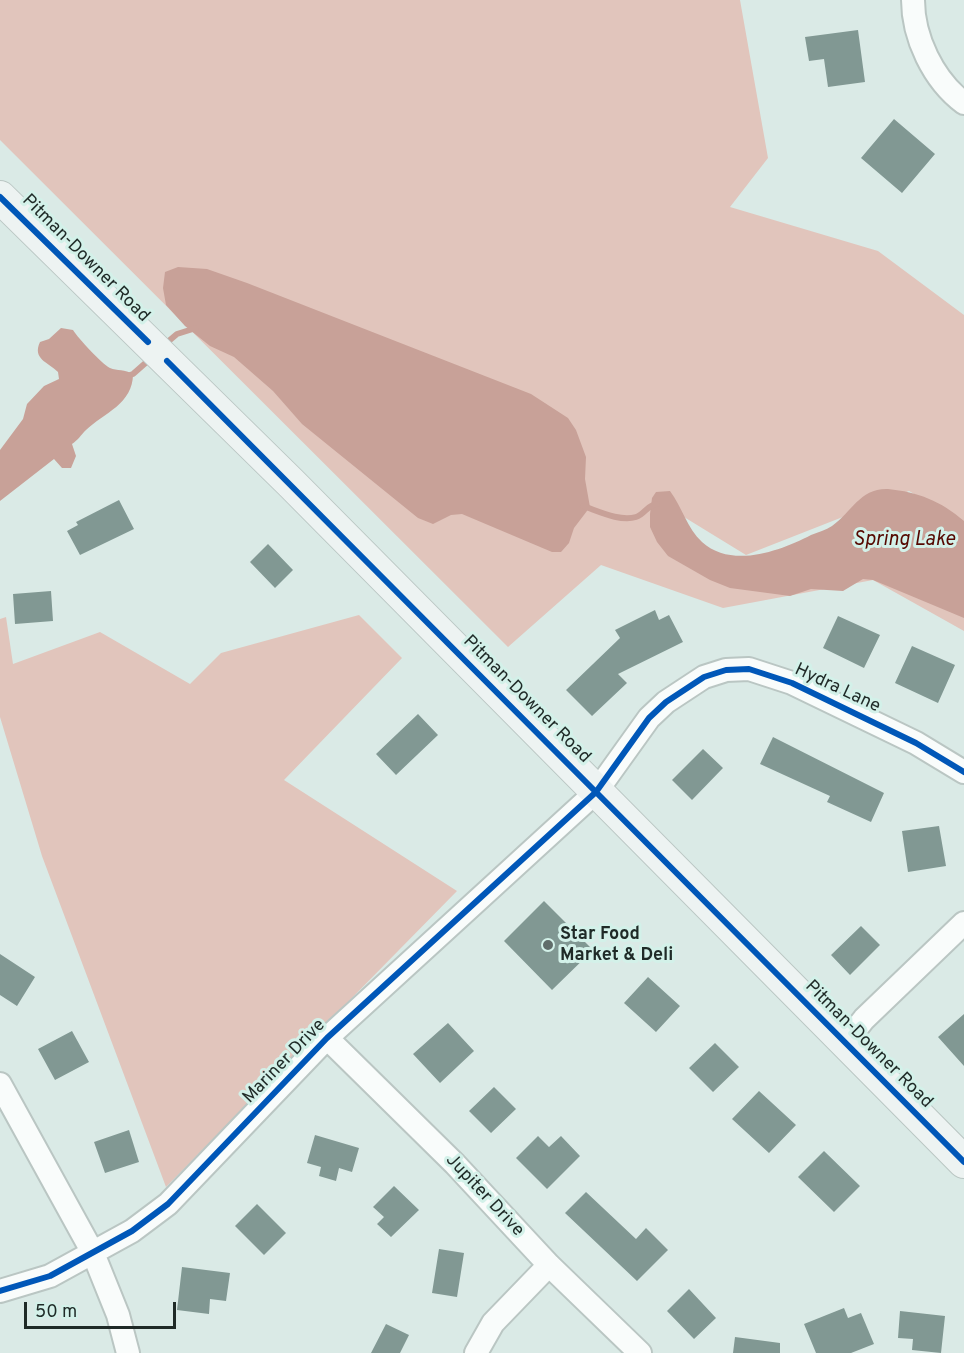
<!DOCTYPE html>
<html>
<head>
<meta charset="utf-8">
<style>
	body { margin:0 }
	#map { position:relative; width:964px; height:1353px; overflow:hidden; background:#daeae6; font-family:Overpass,sans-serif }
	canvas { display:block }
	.scale { position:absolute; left:24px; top:1302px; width:152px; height:27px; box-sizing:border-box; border:3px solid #1f2a27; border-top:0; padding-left:8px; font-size:18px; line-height:21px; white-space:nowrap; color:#1f2a27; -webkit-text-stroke:4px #d3f1e9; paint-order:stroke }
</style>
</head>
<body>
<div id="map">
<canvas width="964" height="1353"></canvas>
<div class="scale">50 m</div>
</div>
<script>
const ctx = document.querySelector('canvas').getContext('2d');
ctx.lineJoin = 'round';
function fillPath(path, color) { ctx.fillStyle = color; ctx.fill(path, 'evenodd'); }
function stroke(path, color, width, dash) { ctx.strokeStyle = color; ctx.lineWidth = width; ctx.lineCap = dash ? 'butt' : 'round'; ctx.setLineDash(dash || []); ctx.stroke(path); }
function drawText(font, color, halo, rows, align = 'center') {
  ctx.font = font + ' Overpass,sans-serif'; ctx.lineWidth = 6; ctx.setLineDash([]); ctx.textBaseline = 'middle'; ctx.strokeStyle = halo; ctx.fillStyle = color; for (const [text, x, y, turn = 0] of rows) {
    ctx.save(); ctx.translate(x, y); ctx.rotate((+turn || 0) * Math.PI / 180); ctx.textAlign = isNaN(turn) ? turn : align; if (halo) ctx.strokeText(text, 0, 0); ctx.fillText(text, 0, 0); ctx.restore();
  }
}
const green = new Path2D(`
	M0,0h740l28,158 -38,49 148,44 86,64v208l-55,-32 -163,64 -93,-57 15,58 240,3 56,36v36l-91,-51 -150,28 -122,-43 -93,82 -508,-507z
	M359,615l43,43 -118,122 173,111 -291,296 -124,-331 -42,-139v-98l6,-2 7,47 87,-32 90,52 31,-31z`);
const water = new Path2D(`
	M178,267l29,2 40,14 284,111 37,24 8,12 10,27 -1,22 5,28 -16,21 -5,15 -8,9h-9l-90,-38 -11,1 -18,9 -15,-6 -116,-94 -29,-33 -39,-34 -24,-11 -25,-20 -19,-21 -3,-17 2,-16z
	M61,328l12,2c5,8 29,34 37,38 7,3 15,1 23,6 0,30 -29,39 -47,56 -5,5 -8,10 -14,14l4,12 -5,12h-9l-8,-9 -54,42v-51l23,-31 4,-15 17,-18 15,-7 -1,-7c-10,-10 -26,-13 -18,-30l9,-3z
	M888,489c30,3 53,12 76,32v97l-91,-38 -10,-1 -20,12 -32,-2 -21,7 -60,-8 -20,-8 -42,-24 -11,-14 -7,-15v-13l2,-16 4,-6 14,-1c12,16 17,37 32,51 30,27 78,9 109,-7 7,-3 15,-5 21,-9 20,-14 28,-38 56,-37z`);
const stream = new Path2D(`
	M164,345l13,-11 19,-6
	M127,376l6,-2 17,-15
	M583,506c15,5 37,16 53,11 9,-3 11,-12 21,-13`);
const building = new Path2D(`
	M858,30l7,52 -37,5 -4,-28 -15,2 -4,-24z
	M894,119l41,35 -33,39 -41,-35z
	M119,500l15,29 -54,26 -13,-24 11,-6 -2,-3z
	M268,544l25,26 -18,18 -25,-26z
	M51,591l2,30 -38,3 -2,-30z
	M655,610l4,10 10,-5 14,27 -65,32 9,9 -35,33 -26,-26 54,-52 -5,-8z
	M838,616l42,19 -16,33 -41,-20z
	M912,646l43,19 -17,38 -43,-20z
	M418,714l20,21 -42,40 -20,-21z
	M773,737l111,56 -13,29 -44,-20 3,-6 -70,-32z
	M703,749l20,19 -31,32 -20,-20z
	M939,826l7,40 -38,6 -6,-41z
	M544,901l49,49 -41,40 -48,-49z
	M861,926l19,19 -30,30 -19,-20z
	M0,954l35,23 -18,29 -17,-11z
	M648,977l32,29 -24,26 -32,-29z
	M964,1014v52l-26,-29z
	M448,1023l26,28 -34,32 -27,-29z
	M72,1031l17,31 -34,18 -17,-31z
	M715,1043l24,24 -26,25 -24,-24z
	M494,1087l22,22 -25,24 -22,-22z
	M759,1091l37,34 -27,28 -37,-34z
	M129,1130l10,32 -34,11 -11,-31z
	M315,1135l44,13 -7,24 -13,-4 -3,13 -17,-5 2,-9 -14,-4z
	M538,1136l11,11 12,-11 19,20 -33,33 -31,-31z
	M824,1151l36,35 -26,26 -36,-35z
	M394,1186l25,24 -28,27 -14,-13 7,-7 -11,-10z
	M586,1192l50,47 10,-11 22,22 -31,31 -72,-68z
	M257,1204l29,29 -22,22 -29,-29z
	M439,1249l25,4 -7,44 -25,-4z
	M182,1267l48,6 -4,28 -16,-2 -1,15 -32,-4z
	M689,1289l27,29 -22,21 -27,-28z
	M844,1308l4,10 13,-5 13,31 -23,9h-35l-12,-29z
	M900,1311l45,5 -4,37 -29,-3 1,-11 -15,-1z
	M386,1324l23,11 -9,18h-29z
	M735,1337l45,6v10h-47z`);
const street = new Path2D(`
	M913,0c0,37 20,80 51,103
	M327,1038l128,126 94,101 91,88
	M845,1043l19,-24 100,-96
	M0,1084l93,169 25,62 10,38
	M0,1291l50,-15 82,-45 36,-27 159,-166 269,-246 53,-74 17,-16 38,-25 22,-7 23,-1 43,14 124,60 48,29
	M476,1353l17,-30 56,-58`);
const secondary = new Path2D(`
	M0,197l291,286 673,679`);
const cycleway = new Path2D(`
	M0,197l148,145
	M167,361l797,801
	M0,1291l50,-15 82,-45 36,-27 159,-166 269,-246 53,-74 17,-16 38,-25 22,-7 23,-1 43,14 124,60 48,29`);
const markers = [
	[548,945,6,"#606d6a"]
];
const streetNames = [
	["Pitman-Downer Road",85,259,45],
	["Hydra Lane",837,689,25],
	["Pitman-Downer Road",526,700,45],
	["Pitman-Downer Road",868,1045,45],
	["Mariner Drive",285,1062,-46],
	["Jupiter Drive",484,1196,47]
];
const poiNames = [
	["Star Food",560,935],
	["Market & Deli",560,956]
];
const waterNames = [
	["Spring Lake",904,541]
];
fillPath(green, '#e1c5bc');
fillPath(water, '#c8a198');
stroke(stream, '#c8a198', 6);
fillPath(building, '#819893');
stroke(street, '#bac6c3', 26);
stroke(secondary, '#bac6c3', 34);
stroke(street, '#f9fcfb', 22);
stroke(secondary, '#edf3f2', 32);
stroke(cycleway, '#0057b8', 6);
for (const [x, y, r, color] of markers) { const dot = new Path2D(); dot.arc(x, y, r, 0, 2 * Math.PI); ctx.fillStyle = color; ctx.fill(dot); stroke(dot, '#d3f1e9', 2); }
drawText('18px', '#1f2a27', '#d3f1e9', streetNames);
drawText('bold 18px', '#1f2a27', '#d3f1e9', poiNames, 'left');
drawText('italic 20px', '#550800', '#d3f1e9', waterNames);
</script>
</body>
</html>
